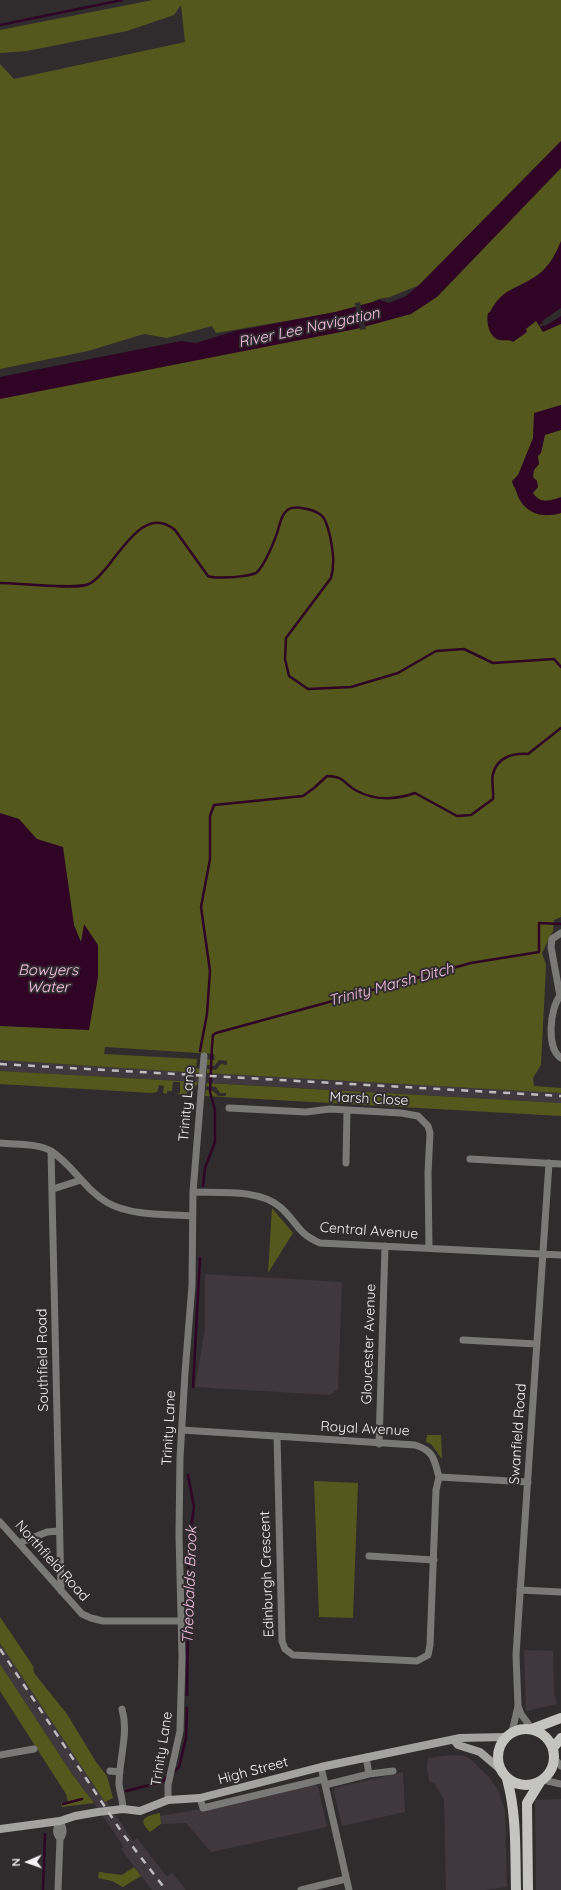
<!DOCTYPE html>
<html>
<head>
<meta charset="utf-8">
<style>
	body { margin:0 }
	#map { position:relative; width:561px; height:1890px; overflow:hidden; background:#302c2e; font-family:Quicksand,sans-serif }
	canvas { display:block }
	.north { position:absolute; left:8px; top:1842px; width:40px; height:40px; -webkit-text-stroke:3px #302c2e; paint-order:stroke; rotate:268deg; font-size:11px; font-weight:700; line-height:16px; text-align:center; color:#f4f2f4 }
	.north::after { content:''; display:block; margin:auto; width:14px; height:18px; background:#f4f2f4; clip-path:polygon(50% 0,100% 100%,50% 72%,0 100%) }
</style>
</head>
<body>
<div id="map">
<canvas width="561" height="1890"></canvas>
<div class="north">N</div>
</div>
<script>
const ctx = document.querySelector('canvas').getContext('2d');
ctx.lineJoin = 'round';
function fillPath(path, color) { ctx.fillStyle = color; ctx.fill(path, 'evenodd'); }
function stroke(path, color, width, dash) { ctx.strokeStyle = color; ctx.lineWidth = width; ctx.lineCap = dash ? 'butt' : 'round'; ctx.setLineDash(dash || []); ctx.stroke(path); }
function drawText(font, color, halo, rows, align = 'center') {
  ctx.font = font + ' Quicksand,sans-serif'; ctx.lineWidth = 4; ctx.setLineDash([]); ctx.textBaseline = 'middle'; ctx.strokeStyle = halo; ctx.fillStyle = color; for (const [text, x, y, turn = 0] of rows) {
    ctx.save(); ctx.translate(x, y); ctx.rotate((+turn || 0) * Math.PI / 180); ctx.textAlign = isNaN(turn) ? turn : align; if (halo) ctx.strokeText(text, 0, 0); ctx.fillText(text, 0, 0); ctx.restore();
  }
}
const built = new Path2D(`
	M0,1060l200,13 -1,9 -199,-11z
	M213,1073l348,20v10l-348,-20z
	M205,1274l137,8 -4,107 -8,6 -135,-8 10,-58z
	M0,1643l133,198 4,-3 30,39 5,-4 14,17h-34l-31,-41 3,-2 -37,-54 -15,-19 -72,-110z
	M524,1650l29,1 1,43 3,10 -31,7z
	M452,1755l13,1 5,3 19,18 9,13 7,21 2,76 -23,3h-38l-2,-91 -9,-15 -6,-3 -2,-13 1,-10z
	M403,1772l2,40 -63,14 -8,-34 1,-4z
	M314,1785l4,1 9,41 -116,25 -25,-29 -25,1 -1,-8 76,-13z
	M561,1799v91h-25l-1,-90z`);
const green = new Path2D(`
	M153,0h408v144l-139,140 -32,13 -12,2 -16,9 -146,25 -4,-7 -45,12 -23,-4 -56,17 -88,18v-305l14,15 171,-37 -4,-37 -7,10 -47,16 -100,20 -27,2v-23z
	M561,166v751l-7,3 -1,11 -11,22 4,12 -5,100 -8,13 1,8 27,2v5l-354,-20v-4l9,1 5,-6 6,1v-4l-8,-1 -5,6 -7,-1v-6l8,1 -1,-6 -109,-7 -1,7 93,5 -1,9 4,1v4l-200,-13v-665l383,-75z
	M0,1071l198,11c-1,4 -7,9 -11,8v5l-11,-1 4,-1v-11h-7l-1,9h-5v3l-4,-1 1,-7 -5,-1 -2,7 -5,1 -152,-9z
	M207,1083l354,20v13l-356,-20 1,-6 7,1 5,5h8v-3h-6l-4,-6 -10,-1z
	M272,1208l21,25 -25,40z
	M427,1435h14l1,24 -11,-15 -5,-2z
	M314,1481l44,2 -5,135 -34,-1z
	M0,1617l33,49 1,7 33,41 29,48 11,14 6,22 -8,4 -105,-159z
	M0,1664l72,110 22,29 -32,4 -1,-4 7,-1 -2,-8 -66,-103z
	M160,1813l1,11 -11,8c-13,-13 -5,-16 10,-19z
	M134,1867l7,9 -18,11 -11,-6 -14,-3 1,-6 23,3z`);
const water = new Path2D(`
	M561,141v27l-124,129 -26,17 -55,15 -356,70v-22l181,-36 15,2 39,-12 100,-19 45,-12 9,3 17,-7 12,-10z
	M561,241v83l-18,8 -7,-11 -10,8 1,3 -14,10c-4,-3 -8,-1 -13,-2 -11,-2 -14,-18 -12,-27l2,-1c12,-23 24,-22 43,-34 14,-8 22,-22 28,-37z
	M561,405v25l-16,5 -4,18 -3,3 1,8 -5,6 -1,7 4,4 1,6 -5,6c7,11 17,8 28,4v16c-20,6 -38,0 -45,-22 -1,-4 -3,-4 -4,-10l6,-6 15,-37 1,-25z
	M0,813l19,6 18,20 26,8 11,78 7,17 3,-18 14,21v32l-9,53 -89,-4z`);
const pier = new Path2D(`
	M360,302l6,27 -6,1 -5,-27z
	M561,308v8l-16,10 -1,-1 -3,2 -2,-2 4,-2 -1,-2z`);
const stream = new Path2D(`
	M0,25l122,-25
	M0,583c18,0 76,7 89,1 25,-13 50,-84 86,-54l33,46c8,3 18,1 27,1 7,-1 14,-1 21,-4 8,-6 19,-33 22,-43 2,-7 4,-17 11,-21 6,-3 12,-1 18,0 18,4 19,11 23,27 3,15 5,27 1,42l-45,60 -1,21 4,17 19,13 43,-2 47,-14 38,-22 28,-2 29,14 61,-4 7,8
	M200,1051l7,-37 3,-43 -9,-64 9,-48v-43l4,-11 89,-9 11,-8 13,-12c20,1 15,7 30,15 19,10 38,9 58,2l42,23 14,-1 22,-16c1,-8 -2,-19 0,-25 4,-17 20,-21 35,-20l33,-26
	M203,1186l2,-18 10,-26v-32l-5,-18 2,-46 1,-11 3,-2 255,-70 68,-11v-29l22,1
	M193,1387l7,-129
	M187,1695l2,-153 5,-35 -6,-32
	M172,1773l7,-6 7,-29 1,-30
	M126,1791l36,-9 6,-6
	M63,1804l19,-5
	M43,1890l2,-56`);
const street = new Path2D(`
	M560,996l-9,-49 1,-8 9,-6
	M560,996c-10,12 -14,52 1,62
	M229,1108l77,4 24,-3 71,4 17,3 10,10 2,7 -2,40 1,75
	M0,1143c16,2 37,0 51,8 22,14 34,39 57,52 24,13 57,11 84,13
	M51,1151l10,440
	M470,1159l91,5
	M346,1163l1,-53
	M53,1189l28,-9
	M193,1192c26,1 67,-3 87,15 17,14 16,26 40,36l241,12
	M463,1340l74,4
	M182,1430l233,15c19,6 19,14 24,32l89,5
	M277,1436l5,205 3,8 8,6 124,6 11,-6 2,-10 6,-155 3,-13
	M379,1444l6,-198
	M0,1522l82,92 9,4 12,3h78
	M19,1543l28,-11 12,-1
	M369,1556l65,4
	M520,1590l41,2
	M518,1706l3,8 11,15
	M122,1709c7,24 -3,50 -3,75 1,9 4,17 4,25
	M512,1732l6,-26 -2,-51 2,-31 31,-461
	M0,1755l34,-6
	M366,1757l3,17
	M554,1758l7,8
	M321,1767l28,123
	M110,1771l10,1
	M543,1780l18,4
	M325,1785l44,-11 24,-3
	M200,1798l3,10 121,-29
	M168,1800v-15l12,-54 2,-74 -3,-123 1,-76 5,-85 7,-88 1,-93 11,-136
	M60,1821c-4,8 -5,11 0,18
	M58,1890l2,-51c5,-7 3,-11 0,-18
	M301,1890l45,-11`);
const secondary = new Path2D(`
	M454,1740l4,5 22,7 20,17
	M0,1829l60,-8 15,-5 23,-4 25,-3 17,2 28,-11 32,-2 121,-31 139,-29 46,-1`);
const primary = new Path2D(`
	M532,1729l29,-11
	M498 1757a28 28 0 1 1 56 0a28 28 0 1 1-56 0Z
	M553,1748l8,-10
	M507,1779c10,36 8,74 9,111
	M528,1890l-1,-87 13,-21`);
const rail = new Path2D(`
	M0,1064l561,32
	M0,1649l123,185 43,56`);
const streetNames = [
	["Marsh Close",369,1099,3],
	["Trinity Lane",187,1104,-85],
	["Central Avenue",369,1231,4],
	["Gloucester Avenue",369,1344,-88],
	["Southfield Road",43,1360,-91],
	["Trinity Lane",169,1428,-87],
	["Royal Avenue",365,1429,3],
	["Swanfield Road",518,1434,-86],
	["Northfield Road",52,1561,48],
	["Edinburgh Crescent",267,1574,-92],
	["Trinity Lane",162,1749,-81],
	["High Street",253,1771,-15]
];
const waterNames = [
	["River Lee Navigation",309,328,-12],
	["Bowyers",48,970],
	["Water",48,987],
	["Trinity Marsh Ditch",391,985,-15],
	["Theobalds Brook",190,1585,-88]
];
fillPath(built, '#40383d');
fillPath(green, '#55581c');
fillPath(water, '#2f0425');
fillPath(pier, '#302c2e');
stroke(stream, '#2f0425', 2.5);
stroke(street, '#797977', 7);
stroke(secondary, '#a3a4a1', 8);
stroke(primary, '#c4c5c1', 10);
stroke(rail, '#bfbcbe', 2.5, [7, 7]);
drawText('14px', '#f4f2f4', '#302c2e', streetNames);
drawText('italic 15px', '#fac2e8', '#302c2e', waterNames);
</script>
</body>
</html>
